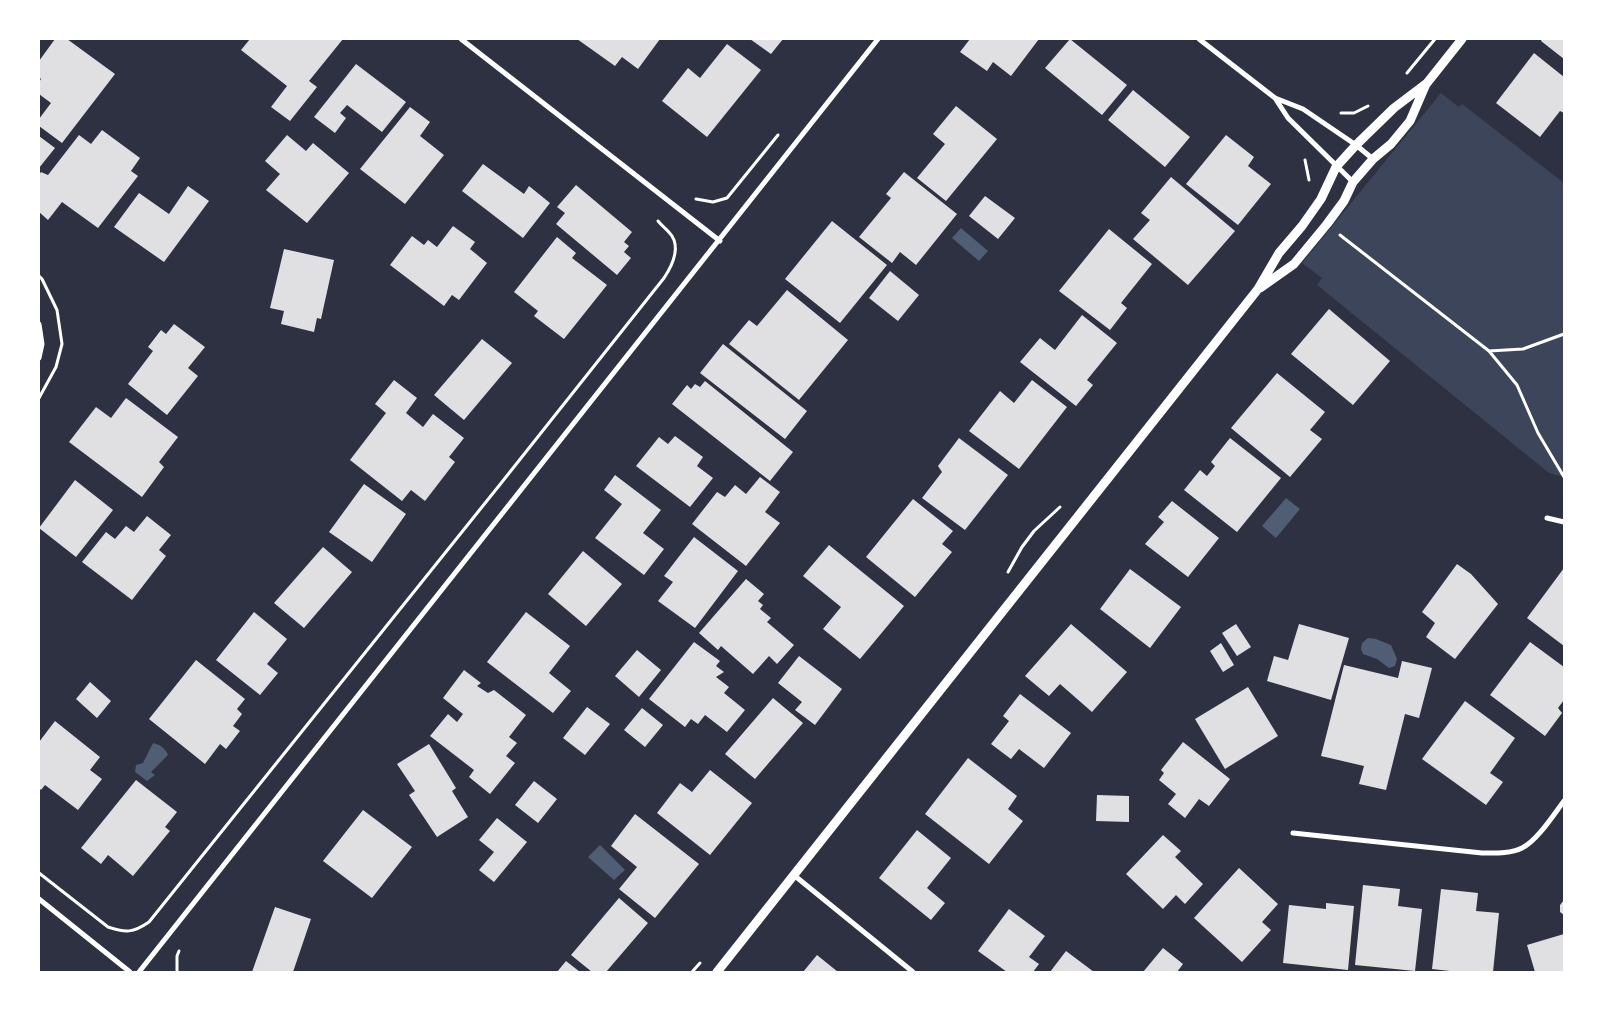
<!DOCTYPE html>
<html>
<head>
<meta charset="utf-8">
<style>
	body { margin:0 }
	#map { position:relative; width:1603px; height:1011px; overflow:hidden; background:#2d3142; font-family:"Archivo Narrow",sans-serif }
	canvas { display:block }
	.frame { position:absolute; inset:0; border:40px solid #fff; pointer-events:none }
</style>
</head>
<body>
<div id="map">
<canvas width="1603" height="1011"></canvas>
<div class="frame"></div>
</div>
<script>
const ctx = document.querySelector('canvas').getContext('2d');
ctx.lineJoin = 'round';
function fillPath(path, color) { ctx.fillStyle = color; ctx.fill(path, 'evenodd'); }
function stroke(path, color, width, dash) { ctx.strokeStyle = color; ctx.lineWidth = width; ctx.lineCap = dash ? 'butt' : 'round'; ctx.setLineDash(dash || []); ctx.stroke(path); }
const green = new Path2D(`
	M1441,93l18,14 3,-3 102,79v294l-15,-4 -232,-188 5,-7 -20,-15z`);
const water = new Path2D(`
	M961,228l27,23 -9,10 -27,-23z
	M1286,498l14,11 -24,29 -14,-12z
	M1368,638l8,1 15,6 6,14 -2,7 -6,2 -12,-9 -14,-5 -2,-5 1,-6z
	M153,743c8,2 12,5 15,12l-17,17 4,3 -8,6 -12,-9 1,-7 7,-2z
	M600,845l25,25 -11,10 -26,-23z`);
const building = new Path2D(`
	M55,39h12l48,35 -53,69 -23,-17v-7l12,-16 -12,-9v-12l2,-3 -2,-2v-16z
	M250,39h93l-34,42 8,6 -27,34 -19,-14 16,-21 -46,-36z
	M577,39h83l-22,30 -16,-12 -7,9z
	M750,39h33l-12,15z
	M970,39h69l-28,37 -18,-14 -6,9 -27,-19z
	M1070,39l57,46 -25,30 -57,-47z
	M1542,39h22v20l-23,-18z
	M727,44l34,26 -54,67 -45,-36 26,-33 12,10z
	M1534,53l30,24v36l-4,-2 -20,26 -44,-34z
	M356,64l50,38 -24,30 -35,-27 -7,8 6,5 -11,15 -21,-16z
	M1133,90l57,47 -25,30 -57,-47z
	M956,106l41,33 -51,62 -29,-23 28,-34 -12,-10z
	M410,107l20,15 -10,14 24,19 -39,49 -45,-35z
	M102,130l38,28 -9,13 7,5 -40,52 -36,-26 -14,18 -9,-8v-37l2,-3 7,3 31,-40 12,9z
	M287,135l19,16 7,-8 36,30 -42,50 -41,-33 14,-16 -15,-13z
	M1226,135l28,22 -6,9 23,18 -33,41 -52,-41z
	M39,136l16,12 -16,20z
	M483,164l41,30 5,-8 21,17 -27,35 -61,-47z
	M904,172l53,42 -41,51 -16,-13 -8,11 -33,-26 32,-39 -5,-4z
	M1171,177l64,54 -47,54 -55,-46 17,-19 -9,-7z
	M576,185l56,47 -8,10 5,4 -5,6 7,6 -14,17 -61,-51 9,-11 -8,-6z
	M188,186l21,15 -45,61 -50,-35 25,-34 30,21z
	M985,196l30,22 -17,21 -29,-23z
	M832,221l55,44 -47,58 -55,-44z
	M453,226l22,16 -5,7 17,14 -28,37 -7,-5 -8,11 -54,-41 22,-29 12,9 4,-5 9,7z
	M1109,229l43,35 -31,39 6,5 -17,22 -51,-39z
	M557,237l19,16 -4,5 35,27 -43,54 -30,-23 4,-5 -24,-19z
	M284,249l50,11 -13,59 -4,-1 -3,14 -33,-8 3,-13 -14,-3z
	M890,271l29,24 -21,26 -29,-23z
	M787,290l61,50 -49,60 -70,-56 20,-24 8,6z
	M1329,309l61,52 -37,44 -62,-51z
	M1082,315l35,28 -30,37 6,5 -17,21 -56,-44 20,-24 15,12z
	M174,324l31,23 -17,21 10,8 -31,39 -39,-31 25,-33 -5,-4 13,-17 5,4z
	M482,339l30,24 -48,57 -30,-25z
	M723,344l84,67 -22,28 -85,-66z
	M1277,373l48,39 -15,18 12,9 -32,38 -59,-49z
	M394,380l23,18 -11,15 17,14 10,-13 31,24 -15,19 6,5 -30,39 -14,-11 -9,11 -52,-41 36,-47 -11,-9z
	M1032,380l35,27 -48,62 -50,-38 31,-40 14,12z
	M705,381l88,71 -23,29 -98,-77 15,-19 4,4 4,-5 5,3z
	M126,398l52,39 -19,25 5,5 -22,30 -73,-55 27,-35 15,11z
	M675,436l28,21 -6,9 16,12 -23,29 -54,-41 23,-29 9,7z
	M959,438l49,37 -43,55 -43,-32 20,-26 -4,-6z
	M1230,438l51,40 -44,54 -53,-42 16,-20 7,6 8,-10 -4,-4z
	M615,475l46,35 -18,23 21,16 -20,26 -49,-37 27,-34 -18,-14z
	M760,477l20,15 -15,20 15,11 -34,43 -54,-42 25,-32 8,5 10,-12 11,9z
	M75,480l38,30 -37,47 -37,-29z
	M364,484l42,30 -34,48 -43,-30z
	M913,499l40,32 -11,13 10,8 -37,45 -49,-40z
	M1172,501l47,37 -31,39 -43,-33 19,-22 -6,-5z
	M147,516l24,19 -12,15 7,6 -34,44 -50,-38 24,-30 9,7 11,-13 8,6z
	M694,537l44,34 -43,57 -37,-27 15,-19 -9,-6z
	M829,545l75,61 -44,53 -37,-30 18,-22 -38,-31z
	M323,547l29,25 -48,56 -30,-25z
	M583,551l39,33 -36,42 -38,-32z
	M1457,564l14,10 27,30 -43,55 -29,-22 9,-14 -13,-11z
	M1564,568v78l-37,-28z
	M1130,569l51,38 -31,41 -50,-39z
	M746,579l18,15 -6,7 5,4 -3,4 11,9 -4,4 27,23 -17,19 -8,-8 -16,18 -32,-28 -3,4 -19,-17z
	M254,612l33,27 -20,25 11,9 -18,22 -44,-35z
	M526,612l44,34 -21,27 22,18 -18,22 -66,-51z
	M1071,624l56,48 -35,40 -32,-28 -11,12 -24,-20z
	M1236,624l15,23 -14,9 -15,-23z
	M1299,624l50,14 -18,62 -64,-19 7,-25 14,4z
	M694,642l26,19 -4,5 8,6 -8,5 13,10 -5,6 21,17 -18,22 -22,-17 -7,9 -7,-5 -6,8 -36,-28z
	M1530,642l34,25v33l-6,8 4,5 -17,23 -55,-41z
	M1221,643l13,22 -11,7 -13,-21z
	M637,650l24,20 -22,27 -24,-21z
	M799,656l43,33 -27,36 -20,-15 7,-8 -24,-19z
	M196,660l49,39 -8,10 5,5 -9,12 7,5 -14,18 -6,-5 -15,20 -56,-45z
	M1402,661l30,7 -13,50 -14,-4 -19,76 -27,-6 5,-18 -43,-10 23,-91 54,13z
	M464,670l17,13 -4,3 11,7 6,-3 32,25 -17,22 8,6 -11,13 9,7 -25,31 -21,-17 5,-7 -44,-34 18,-22 9,8 6,-8 -20,-16z
	M90,682l21,19 -14,17 -21,-19z
	M1248,687l30,49 -53,33 -30,-50z
	M1020,694l51,39 -27,35 -25,-19 -8,10 -20,-15 18,-23 -6,-5z
	M773,698l30,25 -48,56 -30,-25z
	M1465,701l50,37 -25,35 13,9 -17,23 -64,-46z
	M587,707l23,17 -25,31 -22,-17z
	M642,708l21,17 -18,22 -21,-17z
	M55,721l45,36 -10,13 12,9 -24,31 -33,-25 -4,5 -2,-2v-46z
	M1183,742l47,37 -21,27 -10,-7 -14,19 -17,-14 8,-10 -17,-14 5,-7 -3,-3z
	M429,744l27,44 -4,3 16,26 -31,20 -28,-42 6,-4 -18,-27z
	M968,758l49,38 -9,13 15,12 -34,43 -64,-50z
	M710,770l42,33 -42,52 -53,-42 23,-30 12,9z
	M136,780l41,32 -12,15 5,4 -37,45 -25,-21 -7,9 -20,-16z
	M534,781l23,18 -19,24 -23,-18z
	M1097,795l32,1v26l-33,-1z
	M363,810l49,37 -40,51 -49,-37z
	M635,814l64,50 -44,54 -36,-29 18,-22 -26,-21z
	M497,818l30,24 -33,40 -15,-12 15,-18 -15,-12z
	M917,830l34,28 -24,30 18,15 -14,17 -52,-42z
	M1163,835l18,16 -6,6 28,27 -18,20 -9,-9 -13,14 -37,-35z
	M1239,868l39,36 -16,18 9,8 -29,32 -48,-44z
	M1363,885l37,4 -2,17 24,3 -7,62 -60,-6z
	M1441,889l37,4 -2,18 23,2 -6,59h-34l-27,-3z
	M619,898l29,25 -42,49h-14l-21,-17z
	M1564,900v15l-4,-3v-7z
	M1326,903l28,3 -6,64 -65,-7 6,-58 37,4z
	M275,907l36,12 -18,53h-41z
	M1009,909l36,27 -16,21 10,7 -6,8h-26l-29,-21z
	M1564,934v38h-29l-8,-27z
	M1163,948l20,16 -6,8h-34z
	M1066,951l28,21h-44z
	M817,955l21,17h-35z
	M566,961l14,11h-23z`);
const path = new Path2D(`
	M1407,73l28,-34
	M1341,113h13l14,-7
	M1305,160l4,20
	M696,199l17,3 14,-4 51,-63
	M1340,235l149,116 34,-2 41,-15
	M39,276l3,3 15,31 5,34 -6,23 -17,31
	M1489,351l28,34 21,48 26,44
	M1008,572l14,-25 12,-16 26,-24
	M39,873l69,54c18,6 25,6 41,-5l353,-440 162,-204c8,-12 16,-29 8,-42 -4,-6 -10,-10 -14,-15
	M177,972v-16l2,-5
	M692,972l8,-9`);
const minor = new Path2D(`
	M461,39l259,202
	M1199,39l76,59 28,11 53,36 17,14
	M1275,98l13,20 65,64
	M39,324l3,20 -3,14
	M1547,518l17,4
	M1293,833l189,20c12,0 28,1 40,-5 15,-7 32,-34 42,-47
	M795,876l118,96
	M39,899l91,73
	M139,972l739,-933`);
const tertiary = new Path2D(`
	M1260,288l34,-24 33,-40 17,-23 9,-19 20,-23 18,-15 19,-23 16,-37
	M717,972l541,-683 21,-36 23,-27 19,-27 15,-32 20,-22 38,-37 33,-25 35,-44`);
fillPath(green, '#3c4559');
fillPath(water, '#4f5d75');
fillPath(building, '#e0e0e3');
stroke(path, '#fff', 3);
stroke(minor, '#fff', 5);
stroke(tertiary, '#fff', 9);
</script>
</body>
</html>
